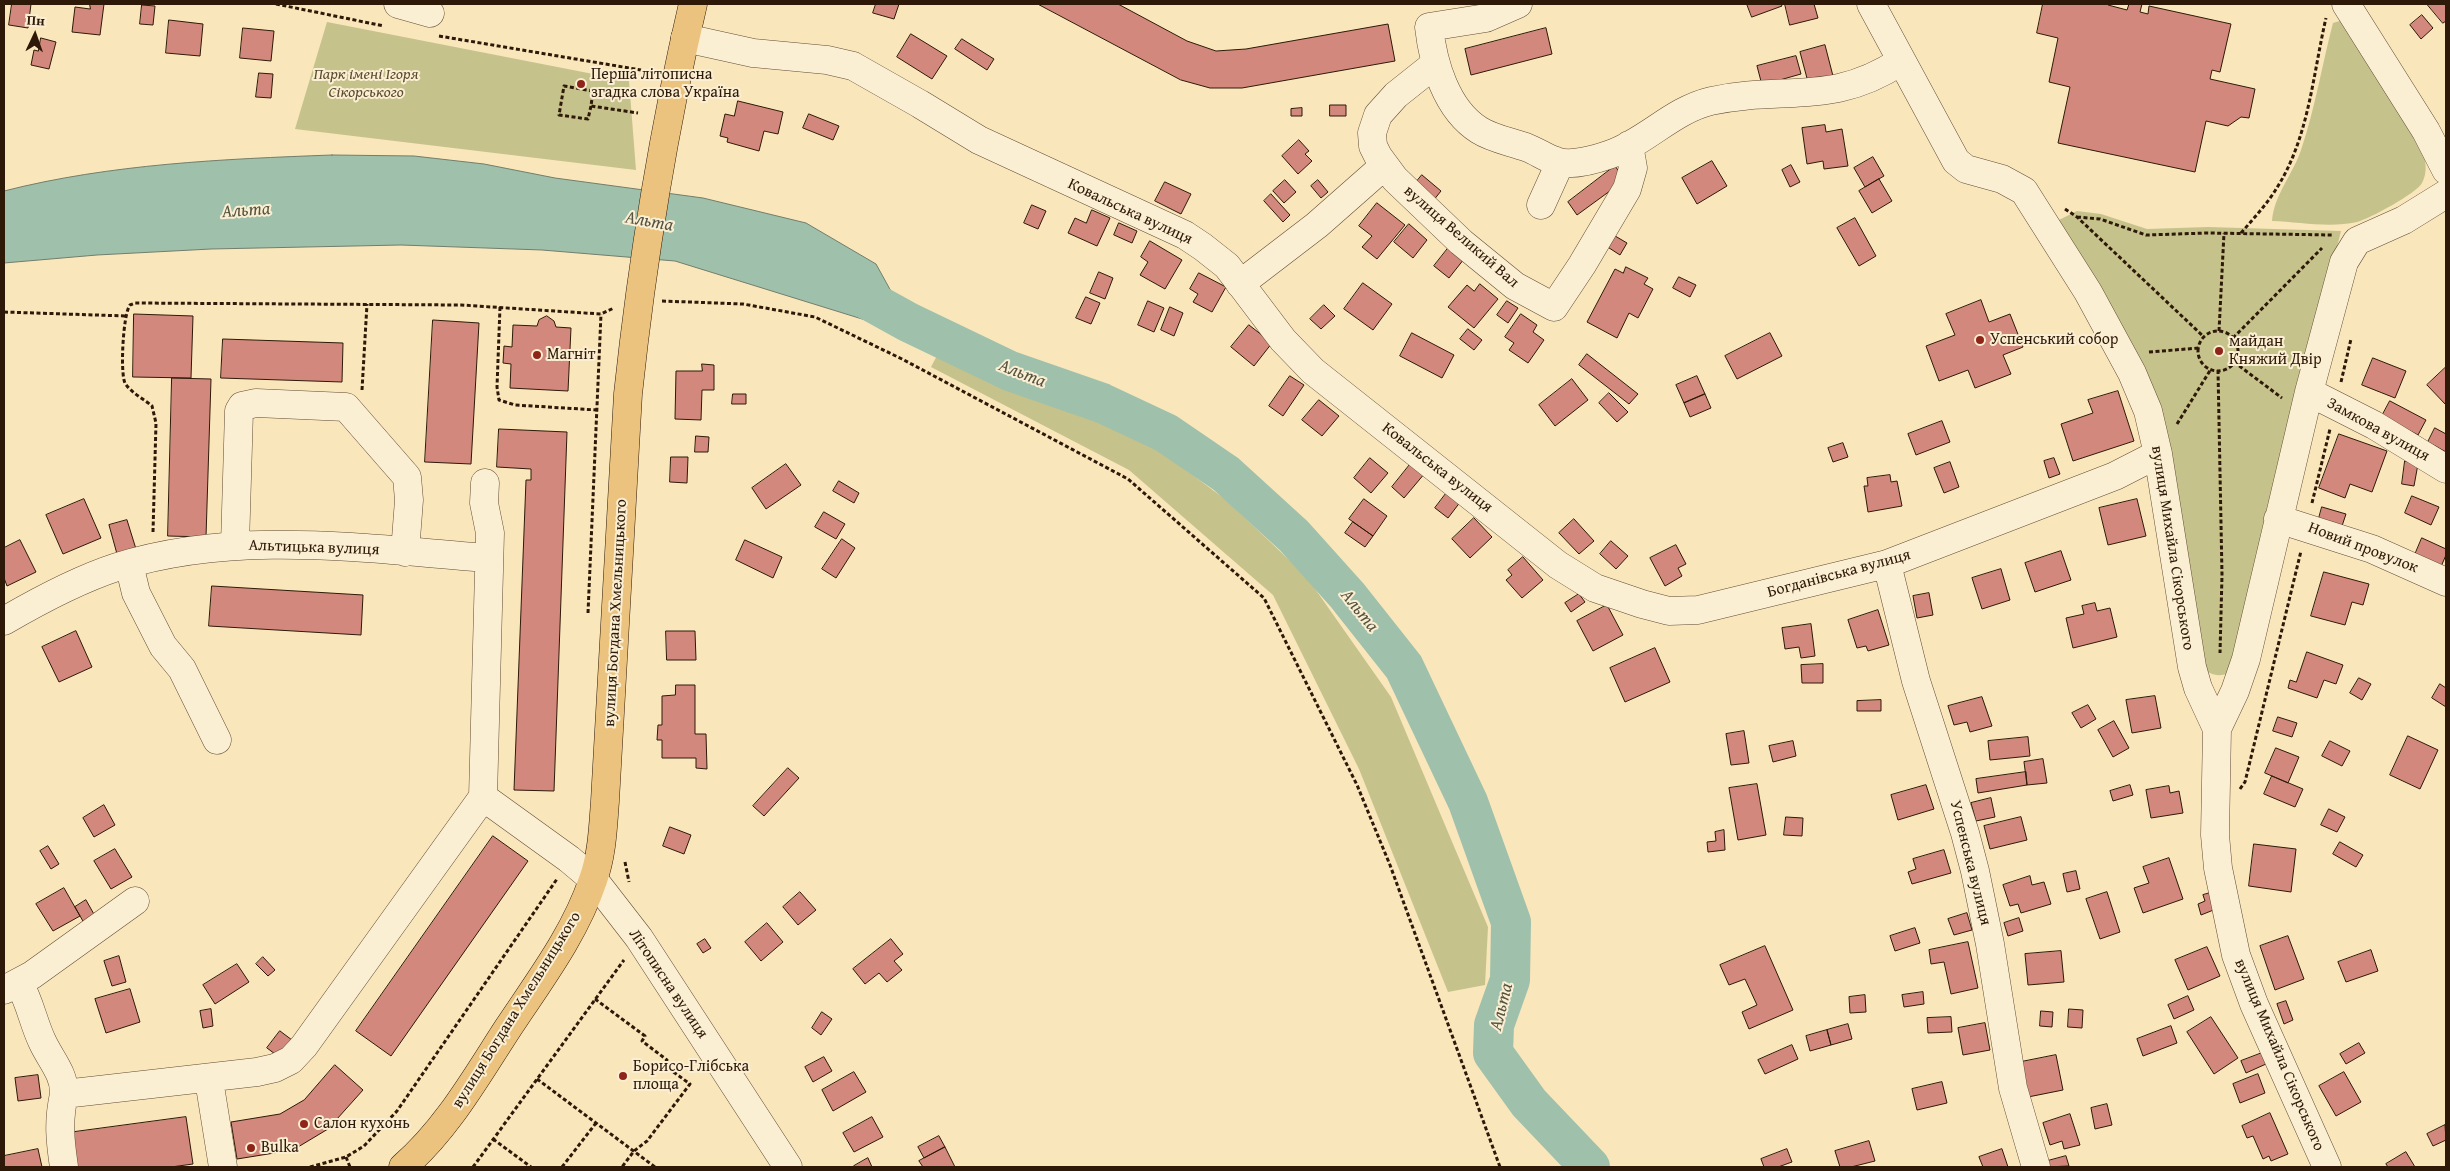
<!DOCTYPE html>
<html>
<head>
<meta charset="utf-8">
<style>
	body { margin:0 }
	#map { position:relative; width:2450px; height:1171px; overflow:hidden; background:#f9e6bb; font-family:"Gentium Book Plus",serif }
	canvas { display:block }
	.frame { position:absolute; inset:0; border:5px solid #2e1908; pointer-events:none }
	.north { position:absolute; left:10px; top:10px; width:50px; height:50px; -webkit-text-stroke:4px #fbefd3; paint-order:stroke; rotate:3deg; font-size:14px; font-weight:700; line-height:20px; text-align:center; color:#2e1908 }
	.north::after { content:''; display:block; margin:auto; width:18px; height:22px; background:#2e1908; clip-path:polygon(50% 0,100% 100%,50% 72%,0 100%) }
</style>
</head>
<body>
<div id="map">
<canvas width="2450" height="1171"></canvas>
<div class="frame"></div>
<div class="north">Пн</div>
</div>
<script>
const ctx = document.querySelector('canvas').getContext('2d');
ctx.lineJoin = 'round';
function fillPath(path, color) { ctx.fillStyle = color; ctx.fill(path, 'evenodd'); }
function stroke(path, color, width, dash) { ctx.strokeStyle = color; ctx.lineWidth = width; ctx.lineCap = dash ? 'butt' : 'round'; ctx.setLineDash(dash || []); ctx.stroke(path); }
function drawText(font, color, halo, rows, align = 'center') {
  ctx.font = font + ' "Gentium Book Plus",serif'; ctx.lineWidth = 4; ctx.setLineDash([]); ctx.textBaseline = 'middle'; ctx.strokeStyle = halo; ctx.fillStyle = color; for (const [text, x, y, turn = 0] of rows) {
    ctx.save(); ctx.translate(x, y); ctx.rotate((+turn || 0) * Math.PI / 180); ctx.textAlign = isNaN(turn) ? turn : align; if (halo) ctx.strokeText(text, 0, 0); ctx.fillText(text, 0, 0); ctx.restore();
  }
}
const green = new Path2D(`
	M2343,20l78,129c5,10 7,23 1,34 -5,10 -53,36 -65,39 -27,6 -58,0 -85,-1 2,-26 21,-47 29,-71 14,-41 21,-85 32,-127z
	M327,22l302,59 7,89 -341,-41z
	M2077,211l24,3 46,15 61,-2 133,4 -110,441c-11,5 -17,4 -26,-2l-34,-210 -116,-238z
	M940,350l71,34 128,51 87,65 80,76 85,121 97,230 -3,58 -37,7 -89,-223 -86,-174 -144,-125 -198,-103z`);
const water = new Path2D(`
	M332,155l82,1 70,8 71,14 148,20 103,25 70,41 32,58 -33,1 -200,-62 -133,-11 -141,-5 -190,4 -114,6 -93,8v-72c106,-27 219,-32 328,-36z`);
const river = new Path2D(`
	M861,296l47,26 102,49 92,32 64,30 60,41 68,62 53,59 57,72 64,135 43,120 -1,58 -16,45 -1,28 36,50 61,64`);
const building = new Path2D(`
	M12,4h19l-3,24 -19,-3z
	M90,4h14l-4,31 -28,-3 3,-25 15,2z
	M876,4h23l-5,15 -21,-6z
	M1038,4h80l69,37 29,10 30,-2 142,-25 7,37 -153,27h-32l-29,-8z
	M1747,4h34l1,2 -30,11z
	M1785,4h29l4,14 -28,7z
	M2043,4h65v1l19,5 2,-6h13l-2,8 8,2 1,-8 82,18 -11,48 -8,-2 -2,9 45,10 -6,29 -8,-1 -13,9 -22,-5 -11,51 -137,-29 12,-56 -21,-5 9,-44 -21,-5z
	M2427,4h19v17l-3,2z
	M142,5l13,1 -2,19 -13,-1z
	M2422,15l11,13 -12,11 -11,-14z
	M169,20l34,4 -3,32 -34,-3z
	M243,28l31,3 -3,30 -31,-3z
	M1546,28l6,26 -81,21 -6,-26z
	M911,34l36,22 -15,23 -35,-22z
	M41,38l15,4 -7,27 -18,-4 3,-15 4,1z
	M962,39l32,20 -7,11 -32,-21z
	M1825,45l8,31 -25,6 -8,-30z
	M1796,56l5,18 -39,11 -5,-19z
	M259,73l14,1 -2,24 -15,-1z
	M738,101l45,11 -5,22 -14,-3 -5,20 -32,-9 1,-4 -8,-2 5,-22 9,2z
	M1330,105h16v11h-16z
	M1302,108v8h-11v-7z
	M809,114l30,12 -6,14 -30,-12z
	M1825,125l1,7 16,-3 6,37 -24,3 -1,-8 -16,3 -5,-36z
	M1299,140l10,11 -4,3 7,7 -14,13 -16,-18z
	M1873,157l11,19 -19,11 -11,-19z
	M1712,161l15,25 -30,18 -15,-26z
	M1791,165l9,17 -10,5 -8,-17z
	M1615,166l10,14 -48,35 -9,-13z
	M1422,175l19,16 -8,10 -19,-16z
	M1879,179l13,22 -20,12 -13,-22z
	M1285,180l11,12 -12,11 -11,-12z
	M1318,180l10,12 -7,6 -10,-12z
	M1165,182l26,12 -10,20 -26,-13z
	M1271,194l19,21 -7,7 -19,-21z
	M1377,203l28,22 -28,34 -15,-12 10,-11 -13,-10z
	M1032,205l14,6 -8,18 -14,-6z
	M1092,210l18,8 -13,28 -29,-13 7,-15 11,5z
	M1855,218l21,38 -17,10 -22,-38z
	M1119,223l18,8 -5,12 -18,-8z
	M1409,224l18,16 -14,18 -19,-16z
	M1610,233l17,10 -7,12 -17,-11z
	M1150,241l32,19 -17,29 -25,-14 8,-13 -7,-5z
	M1449,247l15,12 -15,19 -15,-12z
	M1626,267l22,11 -4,6 9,5 -15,29 -9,-5 -12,25 -30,-16 28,-53 8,4z
	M1099,272l14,6 -8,21 -15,-6z
	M1199,273l27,14 -14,25 -19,-10 5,-8 -8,-5z
	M1679,277l17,8 -6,12 -17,-9z
	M1363,283l29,21 -19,26 -29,-21z
	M1480,284l18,15 -24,29 -26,-21 19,-22 7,6z
	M1086,297l14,6 -9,21 -15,-6z
	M1981,300l8,22 21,-8 13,33 -20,8 8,19 -36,14 -7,-18 -29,11 -13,-35 29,-11 -9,-21z
	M1148,301l16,7 -10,24 -16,-7z
	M1507,301l11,7 -10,15 -11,-8z
	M1324,305l11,11 -14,13 -11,-10z
	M1170,307l13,6 -9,23 -13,-6z
	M134,314l59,2 -2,62 -58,-1z
	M1521,314l16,11 -4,7 11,8 -16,23 -19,-13 5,-7 -9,-6z
	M547,316l7,5 2,6 15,1 -3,63 -58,-3 1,-24 -8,-1 1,-17 8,1 1,-22 24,1 2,-6z
	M433,320l46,3 -8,141 -46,-2z
	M1249,325l23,18 -18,23 -23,-19z
	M1468,329l14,11 -8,10 -14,-11z
	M1412,333l42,22 -12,23 -42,-22z
	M1770,333l12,23 -45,23 -12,-23z
	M223,339l120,4 -1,39 -121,-4z
	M1587,354l51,40 -9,10 -50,-39z
	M2373,358l33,13 -11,27 -33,-13z
	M702,364l12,1v25h-12l-1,30 -26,-1 1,-48h26z
	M2446,367v38l-19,-20z
	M1290,376l14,9 -21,31 -14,-10z
	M1697,376l8,18 -21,9 -8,-18z
	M172,378l39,1 -5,158 -38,-1z
	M1572,379l16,21 -33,26 -16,-21z
	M2118,391l16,50 -61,20 -12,-37 32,-11 -5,-13z
	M1609,393l19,19 -11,10 -18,-19z
	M733,394h13v10h-14z
	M1705,394l6,14 -21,9 -6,-14z
	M1319,400l20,16 -17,20 -20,-16z
	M2390,401l36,19 -8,15 -36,-19z
	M1942,421l8,21 -34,13 -8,-21z
	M2435,428l11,6v18l-18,-10z
	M499,429l68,3 -13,359 -40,-1 12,-310h5v-11l-34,-2z
	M2339,434l48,17 -15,41 -22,-8 -5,14 -26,-10z
	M696,436l13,1 -1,15h-13z
	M1843,443l5,14 -15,5 -5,-14z
	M671,457h17l-1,26 -17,-1z
	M1370,458l18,15 -17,20 -17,-15z
	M2054,458l6,16 -11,4 -5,-17z
	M2405,461l13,3 -4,22 -12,-2z
	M1412,462l13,11 -21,25 -12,-11z
	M1950,462l9,25 -15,6 -10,-25z
	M786,464l15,21 -35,24 -14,-21z
	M1890,475l1,7 6,-1 5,25 -34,6 -4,-26h4l-1,-8z
	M839,481l20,12 -5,10 -21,-12z
	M1448,491l13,10 -13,17 -13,-10z
	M2412,496l27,11 -8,18 -26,-12z
	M84,499l17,39 -38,16 -17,-39z
	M1364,499l23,17 -14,20 -24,-17z
	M2137,499l9,37 -38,9 -9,-37z
	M2322,507l24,7 -5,15 -23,-7z
	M824,512l21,12 -9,15 -21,-12z
	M1474,518l18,19 -22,21 -18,-19z
	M1574,519l20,22 -15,13 -20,-21z
	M127,520l9,29 -19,5 -8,-29z
	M1353,522l20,14 -8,11 -20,-14z
	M2422,538l24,11v6l-6,14 -26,-12z
	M842,539l13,9 -19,30 -14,-9z
	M20,540l16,32 -29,14 -3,-8v-30z
	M745,540l37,17 -9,21 -37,-18z
	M1611,541l17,15 -12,13 -16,-15z
	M1676,545l10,19 -8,4 4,8 -17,10 -15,-28z
	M2061,551l10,29 -36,12 -10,-29z
	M1523,557l20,23 -21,18 -16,-18 6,-5 -4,-5z
	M2001,569l9,31 -28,9 -10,-31z
	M2324,572l45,12 -6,21 -11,-3 -7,23 -34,-9z
	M212,586l151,9 -2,40 -152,-9z
	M1929,593l4,22 -16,3 -4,-22z
	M1579,594l6,8 -14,10 -6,-9z
	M2095,603l2,8 13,-3 7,29 -44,11 -7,-30 18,-4 -2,-8z
	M1607,605l16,30 -30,16 -16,-30z
	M1878,610l11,35 -21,6 -2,-5 -9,2 -9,-28z
	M1811,624l4,32 -14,2 -2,-11 -14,2 -3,-21z
	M76,631l16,36 -33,15 -17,-35z
	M666,631h29l1,29h-29z
	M1655,648l15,34 -45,20 -15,-34z
	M2307,652l36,13 -7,19 -12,-4 -7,18 -29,-10 2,-8 6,2z
	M1823,664v19h-21l-1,-18z
	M2359,678l12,6 -9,16 -12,-7z
	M2440,684l6,4v19l-14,-9z
	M676,685h19v49h11l1,35 -11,-1v-10h-34v-18h-5l1,-15h4v-29l13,-1z
	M2155,696l6,32 -29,5 -6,-33z
	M1982,697l10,29 -22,6 -3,-10 -13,3 -6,-19z
	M1881,700v11h-24v-10z
	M2088,705l8,14 -15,9 -9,-15z
	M2278,717l19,6 -5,14 -19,-6z
	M2114,721l15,27 -16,9 -15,-27z
	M1744,731l5,32 -18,2 -5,-31z
	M2408,736l30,14 -18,39 -30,-14z
	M2028,737l2,19 -40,4 -2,-19z
	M1793,741l3,15 -23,6 -4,-16z
	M2330,741l20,10 -8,15 -20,-10z
	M2276,748l23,9 -11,26 -23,-10z
	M2043,759l4,24 -20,2 -3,-23z
	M788,768l11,10 -35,38 -11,-10z
	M2026,772l1,13 -49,8 -2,-14z
	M2272,776l31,13 -8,18 -31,-13z
	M1757,784l9,51 -28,5 -9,-52z
	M1926,785l8,24 -36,11 -7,-25z
	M2130,785l3,10 -20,6 -3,-10z
	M2169,786l1,7 9,-2 4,22 -32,5 -5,-28z
	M1991,798l4,19 -19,4 -5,-18z
	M104,805l11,20 -21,12 -11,-19z
	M2329,809l16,8 -8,15 -16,-7z
	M1786,817l17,1 -1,18 -18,-1z
	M2021,817l6,23 -37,9 -6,-23z
	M670,827l21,8 -7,19 -21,-8z
	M1724,830l1,20 -17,2 -1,-10 9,-1 -1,-9z
	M493,836l35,25 -137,195 -35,-25z
	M2340,842l23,13 -7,12 -23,-13z
	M2254,844l42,5 -5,43 -42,-6z
	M48,846l11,18 -8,5 -11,-18z
	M115,849l17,28 -21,12 -17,-28z
	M1944,850l7,23 -39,11 -4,-12 8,-3 -3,-10z
	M2169,858l14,41 -40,14 -9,-25 15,-5 -6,-16z
	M2076,871l4,18 -13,3 -4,-18z
	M2030,876l2,9 12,-3 7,22 -30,9 -3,-9 -8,2 -7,-21z
	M64,888l16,28 -27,15 -17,-27z
	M800,892l16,18 -18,15 -15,-18z
	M2107,892l13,40 -20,7 -14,-40z
	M2210,893l6,16 -15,6 -3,-11 7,-3 -2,-6z
	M86,900l9,16 -11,7 -9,-16z
	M1967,913l5,17 -18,5 -6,-16z
	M2019,918l4,13 -15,5 -4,-13z
	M767,923l16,19 -22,19 -16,-19z
	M1915,928l5,15 -25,8 -5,-15z
	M2288,936l16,43 -29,11 -15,-44z
	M705,939l6,9 -8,5 -6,-9z
	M891,939l12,15 -9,7 8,9 -15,12 -8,-9 -14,11 -12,-15z
	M1968,942l10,46 -27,6 -7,-32 -13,2 -2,-14z
	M1765,946l28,64 -44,19 -7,-17 15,-7 -12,-26 -16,6 -9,-20z
	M2207,947l13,29 -32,14 -13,-30z
	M2371,950l7,21 -32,11 -8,-20z
	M2061,951l3,31 -36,3 -3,-31z
	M119,956l7,26 -14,4 -8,-25z
	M263,957l12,13 -7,6 -12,-12z
	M237,964l12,18 -34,22 -12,-19z
	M130,989l10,33 -34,11 -11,-34z
	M1923,992l1,12 -20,3 -2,-12z
	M1865,995l1,17 -16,1 -1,-16z
	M2188,996l6,14 -20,9 -6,-14z
	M2286,1001l7,19 -9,4 -7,-20z
	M211,1009l2,17 -10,2 -3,-17z
	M2069,1009l14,1 -1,18 -14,-1z
	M2041,1011l12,1 -1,15 -12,-1z
	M822,1012l10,7 -11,16 -9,-7z
	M1951,1017l1,15 -24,1 -1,-15z
	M2211,1017l27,41 -24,16 -27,-42z
	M1985,1023l5,27 -27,5 -5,-27z
	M1848,1024l4,15 -21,6 -4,-15z
	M2171,1026l6,17 -34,13 -6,-17z
	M1827,1030l4,15 -21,6 -4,-15z
	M280,1031l16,12 -13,17 -16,-12z
	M2359,1043l6,10 -19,11 -6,-10z
	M1792,1045l6,14 -33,15 -7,-14z
	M2262,1053l4,11 -20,9 -5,-12z
	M2056,1055l7,35 -35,7 -7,-35z
	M824,1057l8,14 -19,11 -8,-15z
	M335,1065l28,25 -35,39 -35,21 -56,9 -6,-37 49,-8 24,-14z
	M854,1072l12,20 -33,19 -11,-21z
	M2344,1072l17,30 -25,14 -17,-30z
	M2258,1074l7,19 -25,10 -7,-19z
	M38,1075l3,23 -23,3 -3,-23z
	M1942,1082l5,21 -30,7 -5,-21z
	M2107,1104l5,21 -17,4 -4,-21z
	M2270,1113l18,41 -17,7 -2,-5 -6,3 -10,-23 -6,2 -5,-12z
	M2070,1114l10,31 -16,4 -2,-8 -12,4 -7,-22z
	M186,1117l7,47 -22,3h-99l-5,-34z
	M872,1117l11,20 -29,15 -11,-19z
	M2445,1125l1,15 -13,6 -6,-12z
	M939,1136l6,11 -21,11 -6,-11z
	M1869,1141l6,20 -24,6h-11l-5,-16z
	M945,1147l10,20h-32l-4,-6z
	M38,1149l4,18h-38v-11z
	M1787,1149l5,13 -14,5h-14l-3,-8z
	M2002,1149l6,18h-25l-4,-10z
	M2406,1152l9,15h-27l-2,-3z
	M2066,1156l3,10 -23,1 -2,-5z
	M868,1158l4,9h-17l-1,-1z`);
const path = new Path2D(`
	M276,4l108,22
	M439,36l202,34
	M591,106l-3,13 -29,-4 5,-29 29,5 -2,15 47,7
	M2065,209l12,8 127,120
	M2077,217l23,2 46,16 62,-2 124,2
	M2241,233c13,-15 27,-30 37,-47 31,-50 35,-112 48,-168
	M662,301l81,3 72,13 87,42 226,120 136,119 93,187 33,80 110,302
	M500,307l-3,80 2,13 16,5 82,5
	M4,312l122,4
	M2219,331l5,-98
	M2198 351a20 20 0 1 1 40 0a20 20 0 1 1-40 0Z
	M2233,338l89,-90
	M2149,352l50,-4
	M2234,362l48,36
	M2218,370l4,205 -2,78
	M2341,382l10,-43
	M362,390l5,-86
	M2177,424l34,-55
	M2312,503l18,-74
	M153,532l3,-109 -4,-17c-8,-7 -21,-13 -27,-23 -5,-10 -2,-69 5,-78l5,-2 326,2 140,9 13,-6
	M588,613l13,-299
	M2240,789l5,-7 56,-231
	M625,862l4,20
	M595,999l50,37 -3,5 25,19 -3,5 26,19 -43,57 -13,10 -12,16
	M537,1079l118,88
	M493,1139l38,28
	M346,1157l4,10
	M310,1167l36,-10 18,-11 33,-35 160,-232
	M473,1167l151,-207
	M562,1167l34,-44`);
const minor = new Path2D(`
	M398,4l32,9
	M1518,4l-32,14 -57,9c4,36 17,82 50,103 14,9 33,12 49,18 10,4 18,10 28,13 14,6 41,-2 55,-7 36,-13 62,-44 100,-53 73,-16 121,6 190,-40
	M1871,4l85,157 10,8 36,10 22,12 64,101 44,81 16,38 10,43 34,213 6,21 19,41 -2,106 3,33 18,87 18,49 73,163
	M2346,4l80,127 20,39
	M685,38l68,15 74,7 26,6 67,38 59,36 206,95 18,12 24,19 56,74 30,31 245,194 37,23 47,16 27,7 29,-1 189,-46 228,-88 43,-22
	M1435,64l-39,31 -18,20 -6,18 1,13 5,10 17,23 66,63 54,44 39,21 28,-42 45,-76 6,-21 -4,-23
	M1541,205l19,-42
	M1240,284l77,-59 67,-59
	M2309,392l65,33 72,44
	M2278,519l94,30 74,33
	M235,545l4,-134 3,-5 14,-3 90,4 61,70 2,23 -4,52
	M129,564l7,29 27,53 19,23 35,71
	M1887,564l29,117 49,152 10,38 15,73 23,144 23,79
	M4,621c36,-21 73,-41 113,-54 121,-38 248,-18 372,-9
	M2217,729l18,-38 11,-32 63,-267 35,-130 13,-21 47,-21 42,-26
	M483,797l86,62 25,21 45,58 149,229
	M19,983c11,19 14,39 23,58 8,18 23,33 22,53
	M4,990l28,-15 103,-74
	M209,1080l14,87
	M64,1167c-4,-27 -6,-45 0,-73l193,-22 18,-4 16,-8 13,-14 179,-249 7,-264 -6,-30 1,-20`);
const major = new Path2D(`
	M403,1167c44,-38 73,-90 105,-139 31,-47 67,-94 85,-148 9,-25 10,-52 12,-79l23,-407c14,-131 35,-262 65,-390`);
const markers = [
	[581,84,5,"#8f2418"],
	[1980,340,5,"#8f2418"],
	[2219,351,5,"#8f2418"],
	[537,355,5,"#8f2418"],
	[623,1076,5,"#8f2418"],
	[304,1124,5,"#8f2418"],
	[251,1148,5,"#8f2418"]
];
const parkNames = [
	["Парк імені Ігоря",366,75],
	["Сікорського",366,93]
];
const poiNames = [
	["Перша літописна",591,75],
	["згадка слова Україна",591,93],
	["Успенський собор",1990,340],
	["майдан",2229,342],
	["Княжий Двір",2229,360],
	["Магніт",547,355],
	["Борисо-Глібська",633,1067],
	["площа",633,1085],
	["Салон кухонь",314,1124],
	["Bulka",261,1148]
];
const streetNames = [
	["Ковальська вулиця",1130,212,25],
	["вулиця Великий Вал",1461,237,41],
	["Замкова вулиця",2378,430,29],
	["Ковальська вулиця",1437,468,38],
	["Альтицька вулиця",314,548,2],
	["вулиця Михайла Сікорського",2172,548,81],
	["Новий провулок",2363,548,21],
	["Богданівська вулиця",1839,574,-15],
	["вулиця Богдана Хмельницького",616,613,-87],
	["Успенська вулиця",1970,863,76],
	["Літописна вулиця",668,984,56],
	["вулиця Богдана Хмельницького",517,1010,-58],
	["вулиця Михайла Сікорського",2279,1055,67]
];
const waterNames = [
	["Альта",246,211,-4],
	["Альта",649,222,10],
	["Альта",1022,374,21],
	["Альта",1359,611,51],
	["Альта",1502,1007,-76]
];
fillPath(green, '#c6c28b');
fillPath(water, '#9fc0ab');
stroke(water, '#727d6a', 1);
stroke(river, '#9fc0ab', 40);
fillPath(building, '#d2887c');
stroke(building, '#2e1908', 1);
stroke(minor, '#614c35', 29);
stroke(major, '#2e1908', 29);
stroke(path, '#2e1908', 3, [4, 2.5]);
stroke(minor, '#fbefd3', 28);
stroke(major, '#ecc37e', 28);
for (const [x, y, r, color] of markers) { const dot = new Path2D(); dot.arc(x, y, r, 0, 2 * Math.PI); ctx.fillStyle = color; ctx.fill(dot); stroke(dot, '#fbefd3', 2); }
drawText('italic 16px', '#5c4c2f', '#fbefd3', parkNames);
drawText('16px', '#2e1908', '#fbefd3', poiNames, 'left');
drawText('16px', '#2e1908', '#fbefd3', streetNames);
drawText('italic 18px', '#565341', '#fbefd3', waterNames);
</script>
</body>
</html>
